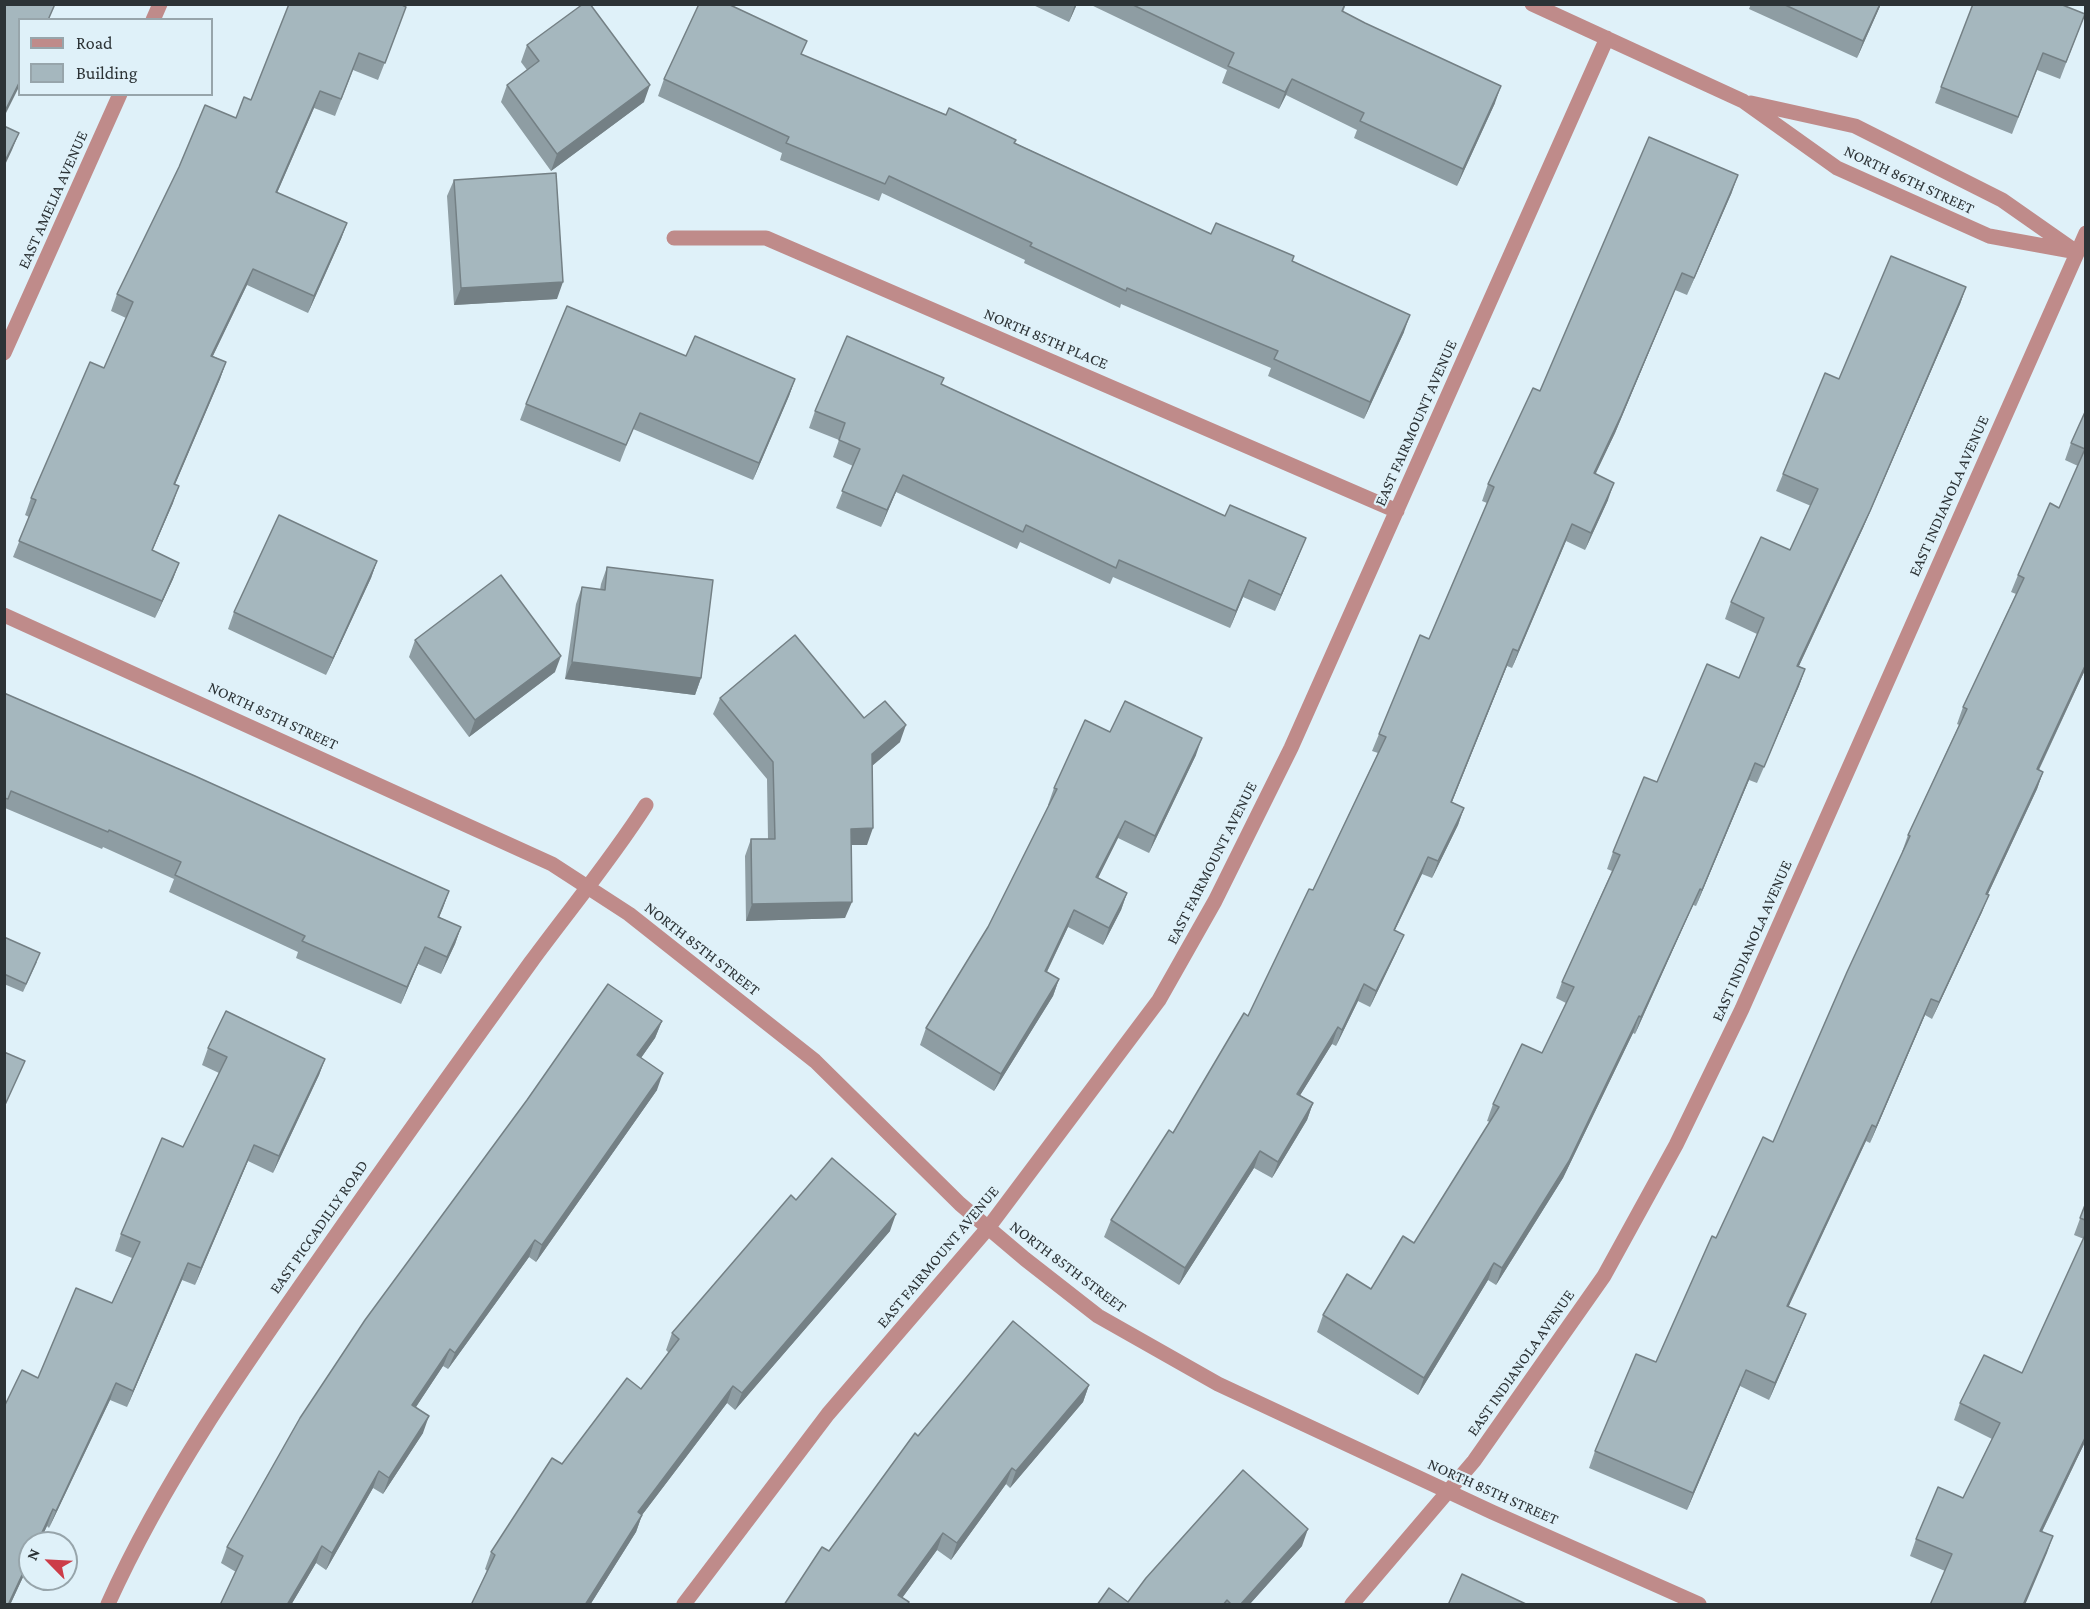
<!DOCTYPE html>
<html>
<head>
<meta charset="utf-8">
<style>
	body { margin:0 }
	#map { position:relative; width:2090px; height:1609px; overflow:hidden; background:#dff1f9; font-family:"Crimson Pro",serif }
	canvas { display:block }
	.frame { position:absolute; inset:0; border:6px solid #2c3336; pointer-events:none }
	.legend { position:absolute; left:18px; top:18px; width:195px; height:78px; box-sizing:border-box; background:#dff1f9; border:2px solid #97a5ab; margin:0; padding:8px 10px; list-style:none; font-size:18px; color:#2c3336 }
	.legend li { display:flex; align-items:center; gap:12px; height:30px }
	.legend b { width:30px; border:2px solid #97a5ab }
	.north { position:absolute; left:18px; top:1531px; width:60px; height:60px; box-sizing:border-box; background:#dff1f9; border:2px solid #97a5ab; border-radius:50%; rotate:294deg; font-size:16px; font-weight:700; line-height:24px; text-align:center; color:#2c3336 }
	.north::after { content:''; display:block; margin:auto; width:21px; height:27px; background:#cc3c48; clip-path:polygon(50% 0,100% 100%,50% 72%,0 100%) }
</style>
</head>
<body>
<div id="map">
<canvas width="2090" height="1609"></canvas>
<div class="frame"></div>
<ul class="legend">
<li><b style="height:8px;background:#bf8b8a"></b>Road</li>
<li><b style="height:16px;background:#a5b7be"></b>Building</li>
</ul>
<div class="north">N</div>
</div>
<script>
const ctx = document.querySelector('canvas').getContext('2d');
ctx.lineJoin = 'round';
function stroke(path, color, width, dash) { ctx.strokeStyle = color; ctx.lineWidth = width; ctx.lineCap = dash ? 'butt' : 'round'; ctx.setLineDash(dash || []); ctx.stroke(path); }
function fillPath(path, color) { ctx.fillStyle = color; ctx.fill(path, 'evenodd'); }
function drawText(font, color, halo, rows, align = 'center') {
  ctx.font = font + ' "Crimson Pro",serif'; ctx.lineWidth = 4.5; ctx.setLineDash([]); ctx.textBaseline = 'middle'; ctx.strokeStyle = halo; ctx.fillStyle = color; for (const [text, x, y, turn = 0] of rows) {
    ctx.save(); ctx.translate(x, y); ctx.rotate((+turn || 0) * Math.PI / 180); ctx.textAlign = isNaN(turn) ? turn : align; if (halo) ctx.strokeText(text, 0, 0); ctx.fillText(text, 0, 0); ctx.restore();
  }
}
const minor = new Path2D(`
	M1532,4l211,97 94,67 152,68 88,16
	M153,20l7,-16
	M1751,103l104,23 147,74 70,49
	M674,238h92l631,273
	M4,353l116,-259
	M4,615l548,249 77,50 186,147 145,143 65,55 73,57 120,68 274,128 207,92
	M108,1604c56,-124 134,-235 212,-346 70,-100 140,-198 211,-296 39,-53 80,-102 115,-157
	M684,1604l144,-190 160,-186 171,-228 56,-99 76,-153 316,-710
	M1352,1604l122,-143 130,-185 72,-131 66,-136 344,-776`);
const wall = new Path2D(`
	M1031,4h46l-8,18z
	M1089,4h257l-3,8 152,91 -38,83 -103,-48 3,-8 -71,-35 -7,14 -57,-26 5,-13z
	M1751,4h130l-24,54 -108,-49z
	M2085,14l-25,65 -23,-9 -25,64 -77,-31 6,-16z
	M400,24l-22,56 -25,-10 -18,46 -21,-8 -37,85 70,30 -6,16 -33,74 -61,-28 -34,71 13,6 -6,17 -45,105 -2,19 -21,48 27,12 -6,16 -18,39 -142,-61 16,-40 -4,-2 6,-17 73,-130 22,-50 -15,-7 6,-17 119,-176 15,-18z
	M527,45l117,57 -93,69 -50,-69 6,-17 20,-15 -6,-8z
	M802,55l213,88 196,91 81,28 112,70 -40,87 -96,-43 3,-8 -150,-64 -1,4 -96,-45 1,-3 -143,-67 -3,8 -99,-41 2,-7 -124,-57 6,-17z
	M454,180l103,119 -103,6 -7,-109z
	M1732,192l-45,103 -12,-5 -60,143 -20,41 13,26 -23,50 -19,-9 -54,127 -5,-2 -55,136 12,6 -6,17 -26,53 -10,-4 -27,56 2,21 -27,56 -12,-6 -22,45 -4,-2 -32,51 13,8 -6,17 -35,58 -18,-10 -75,117 -75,-48 7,-17 62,-87 75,-117 65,-126 65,-137 -6,-2 7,-17 50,-95 58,-136 -5,-2 6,-17 52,-93z
	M1966,287l-6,17 -97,224 -64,138 6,3 -6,17 -42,97 -8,-3 -53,126 -3,-1 -58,129 -2,-1 -70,145 -67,107 -8,-5 -70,115 -101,-63 6,-17 48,-26 43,-46 76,-121 -3,-1 6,-17 49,-51 24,-50 -10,-5 6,-16 50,-111 -5,-2 6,-17 44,-70 82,-104 18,-44 -32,-15 6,-17 59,-52 21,-44 -35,-15 7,-17 56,-95z
	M686,356l109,23 -6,17 -36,84 -120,-51 -13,33 -100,-42 6,-16z
	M942,385l357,170 -24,56 -32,-14 -13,31 -117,-51 -3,7 -90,-42 -3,7 -121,-57 -15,35 -45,-19 17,-42 -20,-9 6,-17 -30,-12 6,-17z
	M2085,412v258l-46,100 4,2 -6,17 -49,105 -6,18 -50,107 -7,-4 -55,128 -4,-2 -78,166 18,7 -7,17 -30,69 -29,-14 -53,124 -98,-42 6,-17 61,-89 117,-220 130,-290h-1l6,-17 51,-110 -2,-1 6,-17 53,-113 -5,-2 7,-17 41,-67 19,-42 -13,-6 6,-17z
	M377,561l-6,17 -45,97 -98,-46 6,-17z
	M607,567l94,111 -6,17 -130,-16 11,-75 6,-17 18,3 1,-6z
	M415,640l140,32 -86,65 -60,-80z
	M4,693l445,198 -10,26 22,10 -6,17 -14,30 -23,-10 -17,40 -105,-46 2,-6 -129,-60 5,-13 -71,-32 -1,2 -97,-41 -1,2z
	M720,698l144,20 36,24 -28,24 -5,79h-16l-6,73 -99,3 -1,-65 6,-17h17l-1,-60 -54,-65z
	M1110,732l86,23 -47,98 -31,-15 -20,40 29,15 -6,17 -18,35 -35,-18 -21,45 12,7 -6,17 -59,95 -74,-46 6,-17 62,-101 61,-122h-1l6,-17z
	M4,937l33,25 -14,30 -19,-8z
	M662,1021l-7,17 -14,20 16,32 -121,172 -7,-5 -81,112 -5,-3 -27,41 7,26 -40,61 -10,-6 -47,82 -10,-7 -25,42h-71l16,-33 -15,-9 6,-16z
	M208,1048l117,11 -6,16 -46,98 -25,-12 -53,124 -13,-5 -55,127 -17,-7 -61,128 -2,-2 -8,17h-9v19l-20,43 28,-227 74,-75 20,-45 -17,-7 6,-17 62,-87 36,-74 -17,-8z
	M796,1200l94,31 -155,179 -8,-7 -85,112 -6,17 -46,73h-119l16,-34 -2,-2 6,-17 71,-88 79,-75 28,-36 -3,-3 6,-17z
	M2085,1205v237l-43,90 5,21 -102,18 -35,-15 6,-17 47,-41 29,-59 -38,-19 6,-17 62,-30 62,-134 -10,-4z
	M1089,1385l-6,17 -73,86 -4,-4 -55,76 -14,-10 -35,48 -73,-47 89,-115z
	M1302,1546l-53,59h-152l31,-3z`);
const shadedWall = new Path2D(`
	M1075,4h2l-8,18z
	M1880,4h1l-24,54 6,-17z
	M1292,79l-6,16 -7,14 6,-17z
	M20,81v4l-16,32v-4z
	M650,85l-6,17 -93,69 6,-17z
	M1501,86l-6,17 -38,83 6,-17z
	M320,91l-6,17 -44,101 6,-17z
	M19,133l-7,17 -8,17v-4z
	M1738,175l-6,17 -45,103 7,-17z
	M347,223l-6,16 -33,74 6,-17z
	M253,269l-6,16 -42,87 6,-16z
	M1682,273l-7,17 -60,143 -27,57 6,-17z
	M563,282l-6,17 -103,6 7,-17z
	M1966,287l-6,17 -97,224 -72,155 6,-17z
	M1410,315l-6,17 -40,87 6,-17z
	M226,362l-6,17 -52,122 6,-17z
	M795,379l-6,17 -36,84 6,-17z
	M903,475l-7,17 -15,35 6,-17z
	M1614,483l-6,17 -23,50 6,-17z
	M179,486l-6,17 -28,64 7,-17z
	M1572,524l-6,17 -54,127 6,-17z
	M1306,538l-7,17 -24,56 6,-16z
	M377,561l-6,17 -45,97 7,-17z
	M179,563l-6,16 -18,39 7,-17z
	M1249,580l-6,17 -13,31 6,-17z
	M1513,649l-6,17 -62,153 6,-17z
	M561,656l-6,16 -86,65 6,-17z
	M572,662l129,16 -6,17 -130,-16z
	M2085,666v4l-54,116 6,-17z
	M1805,669l-6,17 -42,97 7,-16z
	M906,725l-6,17 -34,29 6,-17z
	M1202,738l-6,17 -47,98 6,-17z
	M1755,763l-6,17 -53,126 6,-16z
	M2043,772l-6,17 -57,122 6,-17z
	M1464,808l-6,17 -26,53 6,-17z
	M1125,821l-7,17 -28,56 6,-17z
	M873,828l-6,17h-23l7,-16z
	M1428,857l-6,17 -35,72 7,-16z
	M1700,889l-7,16 -58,129 6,-17z
	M449,891l-6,17 -11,26 6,-17z
	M1127,893l-6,17 -18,35 6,-17z
	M1989,895l-7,17 -50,107 7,-17z
	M852,902l-7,16 -99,3 6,-17z
	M1074,910l-6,17 -29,61 6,-17z
	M461,927l-6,17 -14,30 6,-17z
	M1404,935l-7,16 -27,56 6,-16z
	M425,947l-7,17 -17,40 6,-17z
	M1059,979l-6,17 -59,95 7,-17z
	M1364,984l-6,17 -22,45 6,-16z
	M1931,999l-6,16 -55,128 6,-16z
	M1639,1016l-6,17 -70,145 -67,107 6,-17z
	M662,1021l-7,17 -24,34 6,-17z
	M1338,1027l-6,17 -41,66 6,-16z
	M325,1059l-6,16 -46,98 6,-17z
	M663,1073l-6,17 -121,172 6,-17z
	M1313,1103l-6,17 -35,58 6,-16z
	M1872,1125l-6,16 -85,182 6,-17z
	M254,1145l-6,16 -53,124 6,-17z
	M1260,1151l-6,17 -75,117 6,-17z
	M896,1214l-6,17 -155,179 7,-17z
	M535,1240l-6,17 -81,112 7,-16z
	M188,1263l-6,17 -55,127 6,-16z
	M1494,1263l-6,17 -70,115 6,-17z
	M1806,1314l-7,17 -30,69 6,-17z
	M450,1349l-7,17 -37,56 6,-17z
	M1746,1370l-6,16 -53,124 6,-17z
	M116,1383l-6,17 -61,128 7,-17z
	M1089,1385l-6,17 -73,86 6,-17z
	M733,1386l-6,17 -85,112 -6,17 -46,73h-5l53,-93z
	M429,1416l-6,17 -40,61 6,-16z
	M2085,1438v4l-51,106 6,-17z
	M1012,1468l-6,16 -55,76 6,-17z
	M379,1471l-6,17 -47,82 6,-17z
	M53,1509l-6,17 -8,17h-2z
	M1308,1529l-6,17 -53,59h-9z
	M943,1533l-6,17 -40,55 1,-10z
	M2053,1536l-6,17 -22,52h-2z
	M322,1546l-6,17 -25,42h-4z
	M30,1558v4l-20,43h-2z`);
const building = new Path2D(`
	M4,4h51l-7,16h-28v61l-16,32z
	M289,4h111l6,3 -21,56 -26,-10 -18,46 -21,-8 -44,101 71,31 -33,73 -61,-27 -42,87 15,6 -52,122 5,2 -27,64 27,13 -17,38 -143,-60 17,-41 -5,-2 59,-136 14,6 29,-66 -16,-8 62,-127 26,-62 31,13 8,-21 7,3z
	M583,4h7l60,81 -93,69 -50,-69 32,-24 -12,-16z
	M699,4h29l79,37 -6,13 145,61 3,-7 67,32 -2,3 197,91 5,-11 78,33 -2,5 118,54 -40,87 -96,-43 4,-8 -151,-63 -1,3 -96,-45 2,-3 -143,-67 -4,8 -99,-41 3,-6 -125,-58z
	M1131,4h214l-3,7 23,12 136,63 -38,83 -103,-48 4,-8 -72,-34 -7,13 -57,-26 6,-13z
	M1783,4h97l-17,37z
	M1973,4h87l25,10 -19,48 -23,-9 -25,64 -77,-30z
	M4,126l15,7 -15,30z
	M1649,137l89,38 -44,103 -12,-5 -61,143 -27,57 20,10 -23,50 -19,-9 -54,127 -5,-2 -62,153 13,6 -26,53 -10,-4 -34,73 10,5 -28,56 -12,-7 -22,46 -4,-3 -41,67 16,9 -35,59 -18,-11 -75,117 -74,-48 58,-90 4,3 71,-120 4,3 61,-127 4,1 73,-153 -7,-3 41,-99 9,4 65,-152 -6,-3 45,-96 7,3z
	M556,173l7,109 -102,6 -7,-108z
	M1891,256l75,31 -96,224 -73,155 8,3 -41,98 -9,-4 -53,127 -2,-1 -59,128 -2,-1 -70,145 -67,107 -8,-5 -70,115 -101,-63 24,-41 24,15 32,-53 11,7 85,-136 -6,-3 29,-60 20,9 32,-66 -12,-5 58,-127 -7,-3 31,-75 13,5 50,-118 32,14 25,-60 -33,-16 30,-65 29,13 28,-61 -35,-15 42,-101 14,6z
	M567,306l119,50 9,-20 100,43 -36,84 -119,-50 -14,32 -100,-41z
	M847,336l97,42 -3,6 284,132 5,-11 76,33 -25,57 -32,-15 -13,31 -117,-51 -3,8 -90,-43 -3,7 -120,-57 -16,35 -45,-19 18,-42 -21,-9 6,-17 -30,-12z
	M2085,412v254l-48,103 6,3 -57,122 3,1 -50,107 -8,-3 -55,128 -4,-2 -85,181 19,8 -31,69 -29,-13 -53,123 -98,-42 41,-97 20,8 56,-126 4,2 47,-101 10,5 74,-170 63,-136 -2,-1 59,-126 -4,-2 61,-129 -6,-3 32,-72 9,5 26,-59 -14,-6z
	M279,515l98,46 -44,97 -99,-46z
	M607,567l106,13 -12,98 -129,-16 10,-75 23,3z
	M501,575l60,81 -86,64 -60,-80z
	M795,635l69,83 21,-17 21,24 -34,29 1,74 -22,1 1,73 -100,2 -1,-65h24l-2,-77 -53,-64z
	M4,693l191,83 254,115 -11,26 23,10 -14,30 -22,-10 -18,40 -105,-46 3,-5 -130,-61 6,-13 -72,-32 -1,2 -97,-41 -3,8 -4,-1z
	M1125,701l77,37 -47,98 -30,-15 -29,56 31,16 -18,35 -35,-18 -29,61 14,8 -58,95 -75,-46 62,-101 69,-138 -3,-1 31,-68 25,12z
	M4,937l36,16 -14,31 -22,-10z
	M608,984l54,37 -25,34 26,18 -121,172 -7,-5 -80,113 -5,-4 -38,56 17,11 -40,62 -10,-7 -47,82 -10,-7 -35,59h-67l23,-49 -16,-9 73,-129 65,-98 162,-220z
	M226,1011l99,48 -46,97 -25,-11 -53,123 -13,-5 -55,128 -17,-8 -60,128 -3,-2 -16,34h-7v15l-22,47h-4v-198l18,-37 16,8 38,-90 36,15 28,-61 -19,-8 41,-96 21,9 44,-90 -19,-9z
	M4,1052l21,9 -21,46z
	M832,1158l64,56 -154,179 -9,-7 -95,126 4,3 -57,90h-114l24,-50 -4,-3 61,-94 10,6 65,-86 14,11 38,-50 -7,-6 119,-138 5,5z
	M2085,1205v15l-5,-2z
	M2085,1235v203l-45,93 13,5 -30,69h-93l22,-51 -36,-15 22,-52 25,11 37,-75 -40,-20 24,-48 38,18z
	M1013,1321l76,64 -73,86 -4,-3 -55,75 -14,-10 -45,62 11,7 -2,3h-123l38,-58 7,4 86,-118 3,3z
	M1243,1470l65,59 -68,76h-8l-5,-5 -4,5h-126l12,-17 19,14 18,-24z
	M1462,1574l66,31h-80z`);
const streetNames = [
	["NORTH 86TH STREET",1909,180,25],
	["EAST AMELIA AVENUE",53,200,-66],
	["NORTH 85TH PLACE",1046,339,23],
	["EAST FAIRMOUNT AVENUE",1416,423,-66],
	["EAST INDIANOLA AVENUE",1949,496,-66],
	["NORTH 85TH STREET",273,716,25],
	["EAST FAIRMOUNT AVENUE",1212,863,-63],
	["EAST INDIANOLA AVENUE",1752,941,-66],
	["NORTH 85TH STREET",702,949,38],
	["EAST PICCADILLY ROAD",319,1227,-55],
	["EAST FAIRMOUNT AVENUE",938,1257,-50],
	["NORTH 85TH STREET",1068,1267,37],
	["EAST INDIANOLA AVENUE",1521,1363,-55],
	["NORTH 85TH STREET",1493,1492,24]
];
stroke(minor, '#bf8b8a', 15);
fillPath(wall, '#8e9da3');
fillPath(shadedWall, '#748085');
fillPath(building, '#a5b7be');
stroke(building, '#748085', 1.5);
drawText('16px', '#2c3336', '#dff1f9', streetNames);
</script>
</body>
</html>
